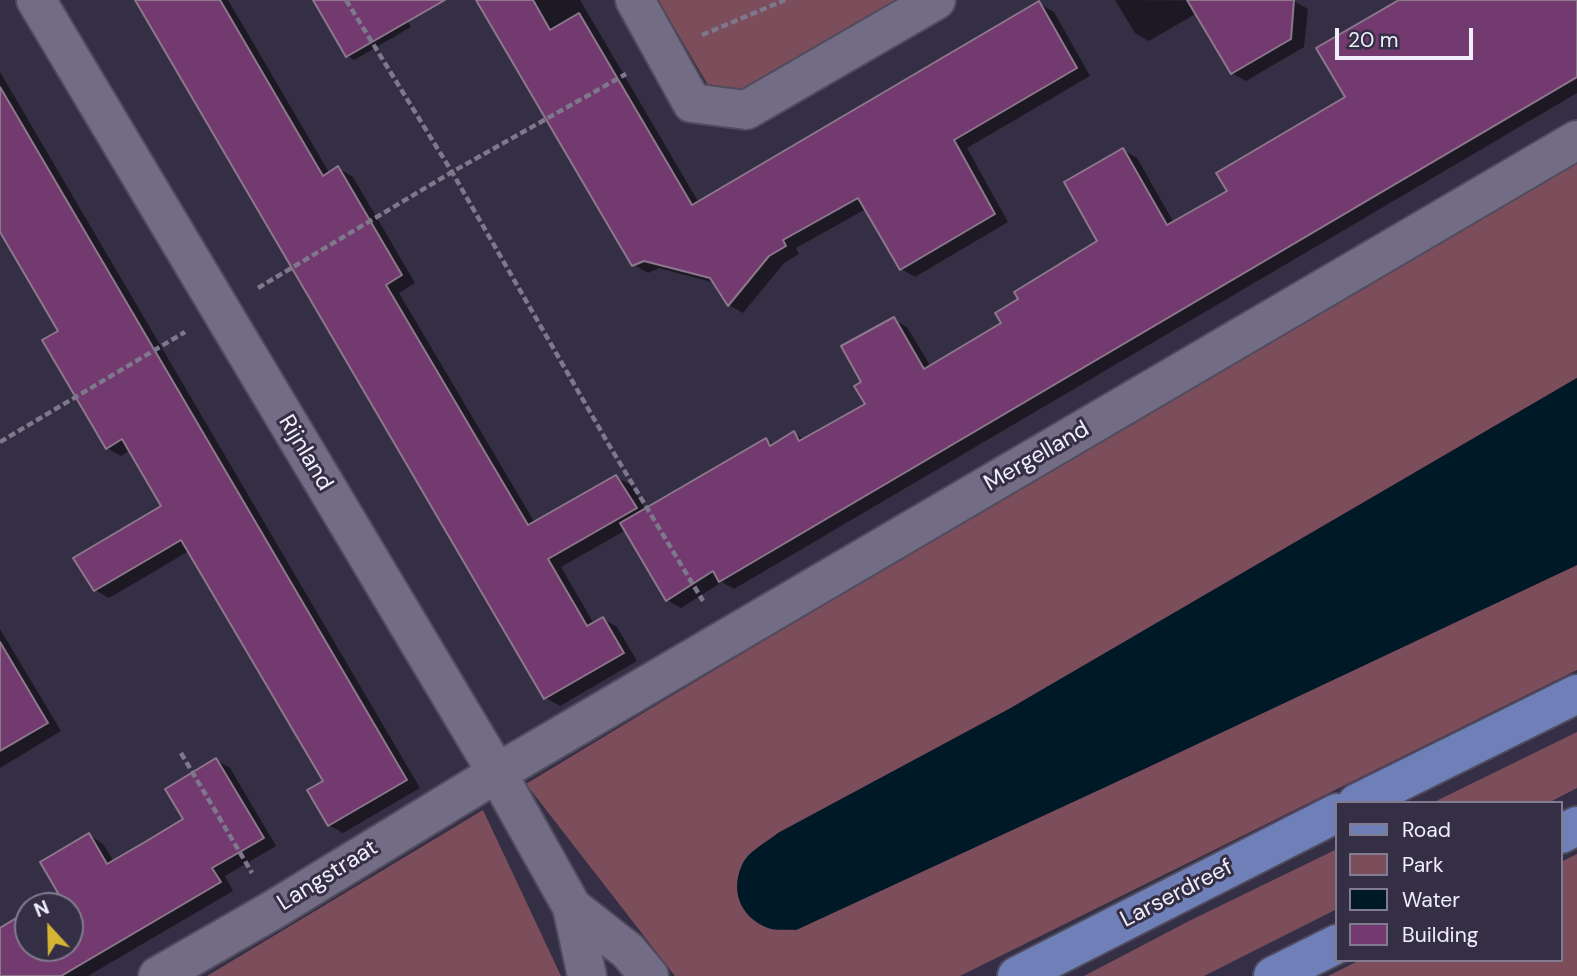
<!DOCTYPE html>
<html>
<head>
<meta charset="utf-8">
<style>
	body { margin:0 }
	#map { position:relative; width:1577px; height:976px; overflow:hidden; background:#352f45; font-family:"DM Sans",sans-serif }
	canvas { display:block }
	.legend { position:absolute; left:1335px; top:801px; width:228px; height:161px; box-sizing:border-box; background:#352f45; border:2px solid #807b8e; margin:0; padding:9px 12px; list-style:none; font-size:21px; color:#f1eefc }
	.legend li { display:flex; align-items:center; gap:14px; height:35px }
	.legend b { width:35px; border:2px solid #807b8e }
	.north { position:absolute; left:14px; top:892px; width:70px; height:70px; box-sizing:border-box; background:#352f45; border:2px solid #807b8e; border-radius:50%; rotate:338deg; font-size:19px; font-weight:700; line-height:28px; text-align:center; color:#f1eefc }
	.north::after { content:''; display:block; margin:auto; width:24px; height:32px; background:#d6b534; clip-path:polygon(50% 0,100% 100%,50% 72%,0 100%) }
	.scale { position:absolute; left:1335px; top:28px; width:138px; height:32px; box-sizing:border-box; border:4px solid #f1eefc; border-top:0; padding-left:9px; font-size:21px; line-height:24px; white-space:nowrap; color:#f1eefc; -webkit-text-stroke:5px #352f45; paint-order:stroke }
</style>
</head>
<body>
<div id="map">
<canvas width="1577" height="976"></canvas>
<ul class="legend">
<li><b style="height:9px;background:#6f80b9"></b>Road</li>
<li><b style="height:19px;background:#7c4e5c"></b>Park</li>
<li><b style="height:19px;background:#001927"></b>Water</li>
<li><b style="height:19px;background:#723a6f"></b>Building</li>
</ul>
<div class="north">N</div>
<div class="scale">20 m</div>
</div>
<script>
const ctx = document.querySelector('canvas').getContext('2d');
ctx.lineJoin = 'round';
function fillPath(path, color) { ctx.fillStyle = color; ctx.fill(path, 'evenodd'); }
function stroke(path, color, width, dash) { ctx.strokeStyle = color; ctx.lineWidth = width; ctx.lineCap = dash ? 'butt' : 'round'; ctx.setLineDash(dash || []); ctx.stroke(path); }
function drawText(font, color, halo, rows, align = 'center') {
  ctx.font = font + ' "DM Sans",sans-serif'; ctx.lineWidth = 6; ctx.setLineDash([]); ctx.textBaseline = 'middle'; ctx.strokeStyle = halo; ctx.fillStyle = color; for (const [text, x, y, turn = 0] of rows) {
    ctx.save(); ctx.translate(x, y); ctx.rotate((+turn || 0) * Math.PI / 180); ctx.textAlign = isNaN(turn) ? turn : align; if (halo) ctx.strokeText(text, 0, 0); ctx.fillText(text, 0, 0); ctx.restore();
  }
}
const green = new Path2D(`
	M658,0h267l-200,114z
	M1577,158v220l-568,331 -231,124 18,97 346,-160 435,-205v105l-617,306h-285l-149,-192c348,-212 701,-417 1051,-626z
	M1577,732v56l-29,15h-116z
	M483,810l78,166h-354z
	M1337,849v60l-133,67h-120l105,-55z
	M1577,854v122h-249l32,-16h201v-98z`);
const water = new Path2D(`
	M1577,378v187l-435,205 -346,160c-9,-1 -20,1 -28,-2 -29,-11 -39,-40 -24,-67 7,-11 24,-20 34,-28l231,-124z`);
const shadow = new Path2D(`
	M136,0h92l102,174 8,-6 15,9 62,106 -16,10 136,230 81,-46 15,8 15,25 120,-70 9,5 19,-12 11,7 62,-36 -4,-22 30,-63 14,8 24,40 72,-43 97,-82 23,-92 14,8 37,65 56,-32 118,-93 55,-98h174v93l-843,496 -12,-7 -41,26 -14,-8 -41,-70 -65,37 33,57 9,-5 14,8 20,34 -77,45 -14,-8z
	M378,0h17l16,27 -57,33 -6,-4z
	M478,0h102l119,203 341,-199 14,8 36,64 -123,72 41,74 -93,55 -14,-8 -35,-60 -70,39 3,6 -15,9 -41,50 -14,-8 -14,-22 -56,-15 -11,5 -14,-8z
	M1115,0l179,1 14,8 -4,38 -58,34 -14,-8 -35,-60 -48,28 -14,-8z
	M0,72l420,716 -77,45 -14,-8 -4,-43 -136,-231 -80,47 -14,-8 68,-83 -33,-57 -9,6 -14,-8 -46,-116 -61,-103z
	M0,629l61,102 -61,37z
	M216,760l14,8 46,78 -51,30 8,15 -145,85h-88v-46l28,-17v35h42v-42h-30l21,-13 28,-58 14,9 11,18 71,-42z`);
const building = new Path2D(`
	M135,0h85l103,176 15,-10 64,109 -16,10 142,240 88,-50 21,33 -89,51 39,67 16,-9 21,36 -80,46z
	M313,0h132l-99,57z
	M476,0h57l17,30 29,-17 113,192 347,-204 38,67 -123,72 41,74 -95,56 -42,-72 -75,42 3,6 -17,10 -41,50 -18,-28 -66,-17 -12,5z
	M1187,0h107l-3,39 -60,35z
	M1399,0h178v77l-858,505 -6,-11 -47,30 -46,-78 146,-85 4,8 24,-15 5,10 66,-37 -11,-18 7,-4 -20,-36 53,-29 30,52 77,-46 -6,-10 23,-14 -4,-7 83,-51 -33,-59 59,-34 44,77 60,-34 -11,-18 129,-76 -29,-49z
	M0,87l407,693 -79,46 -21,-36 16,-9 -142,-241 -87,51 -21,-33 88,-52 -39,-67 -16,10 -21,-36 -43,-73 16,-9 -58,-99z
	M0,642l48,81 -48,28z
	M216,758l48,80 -52,30 9,14 -160,94h-61v-48l28,-17v37h42v-42h-33l21,-13 -18,-31 49,-29 18,31 38,-22 38,-23 -18,-30z`);
const path = new Path2D(`
	M346,0l106,172 157,273 94,156
	M702,35l83,-35
	M258,288l194,-116 174,-98
	M0,442l185,-110
	M181,753l71,120`);
const minor = new Path2D(`
	M36,0l461,773 75,134 15,69
	M635,0l57,103 54,7 190,-110
	M572,907l56,44 21,25
	M158,976l115,-66 224,-137 1080,-633`);
const major = new Path2D(`
	M1357,803l220,-109
	M1561,834l16,-8
	M1017,976l320,-163
	M1273,976l64,-32`);
const streetNames = [
	["Rijnland",305,453,59],
	["Mergelland",1037,457,-30],
	["Langstraat",328,876,-32],
	["Larserdreef",1177,894,-27]
];
fillPath(green, '#7c4e5c');
fillPath(water, '#001927');
fillPath(shadow, '#0007');
fillPath(building, '#723a6f');
stroke(building, '#8d778b', 2);
stroke(minor, '#504b5d', 42);
stroke(major, '#504b5d', 42);
stroke(path, '#7d788b', 4.5, [7, 3.5]);
stroke(minor, '#736c85', 38);
stroke(major, '#6f80b9', 38);
drawText('23px', '#f1eefc', '#352f45', streetNames);
</script>
</body>
</html>
